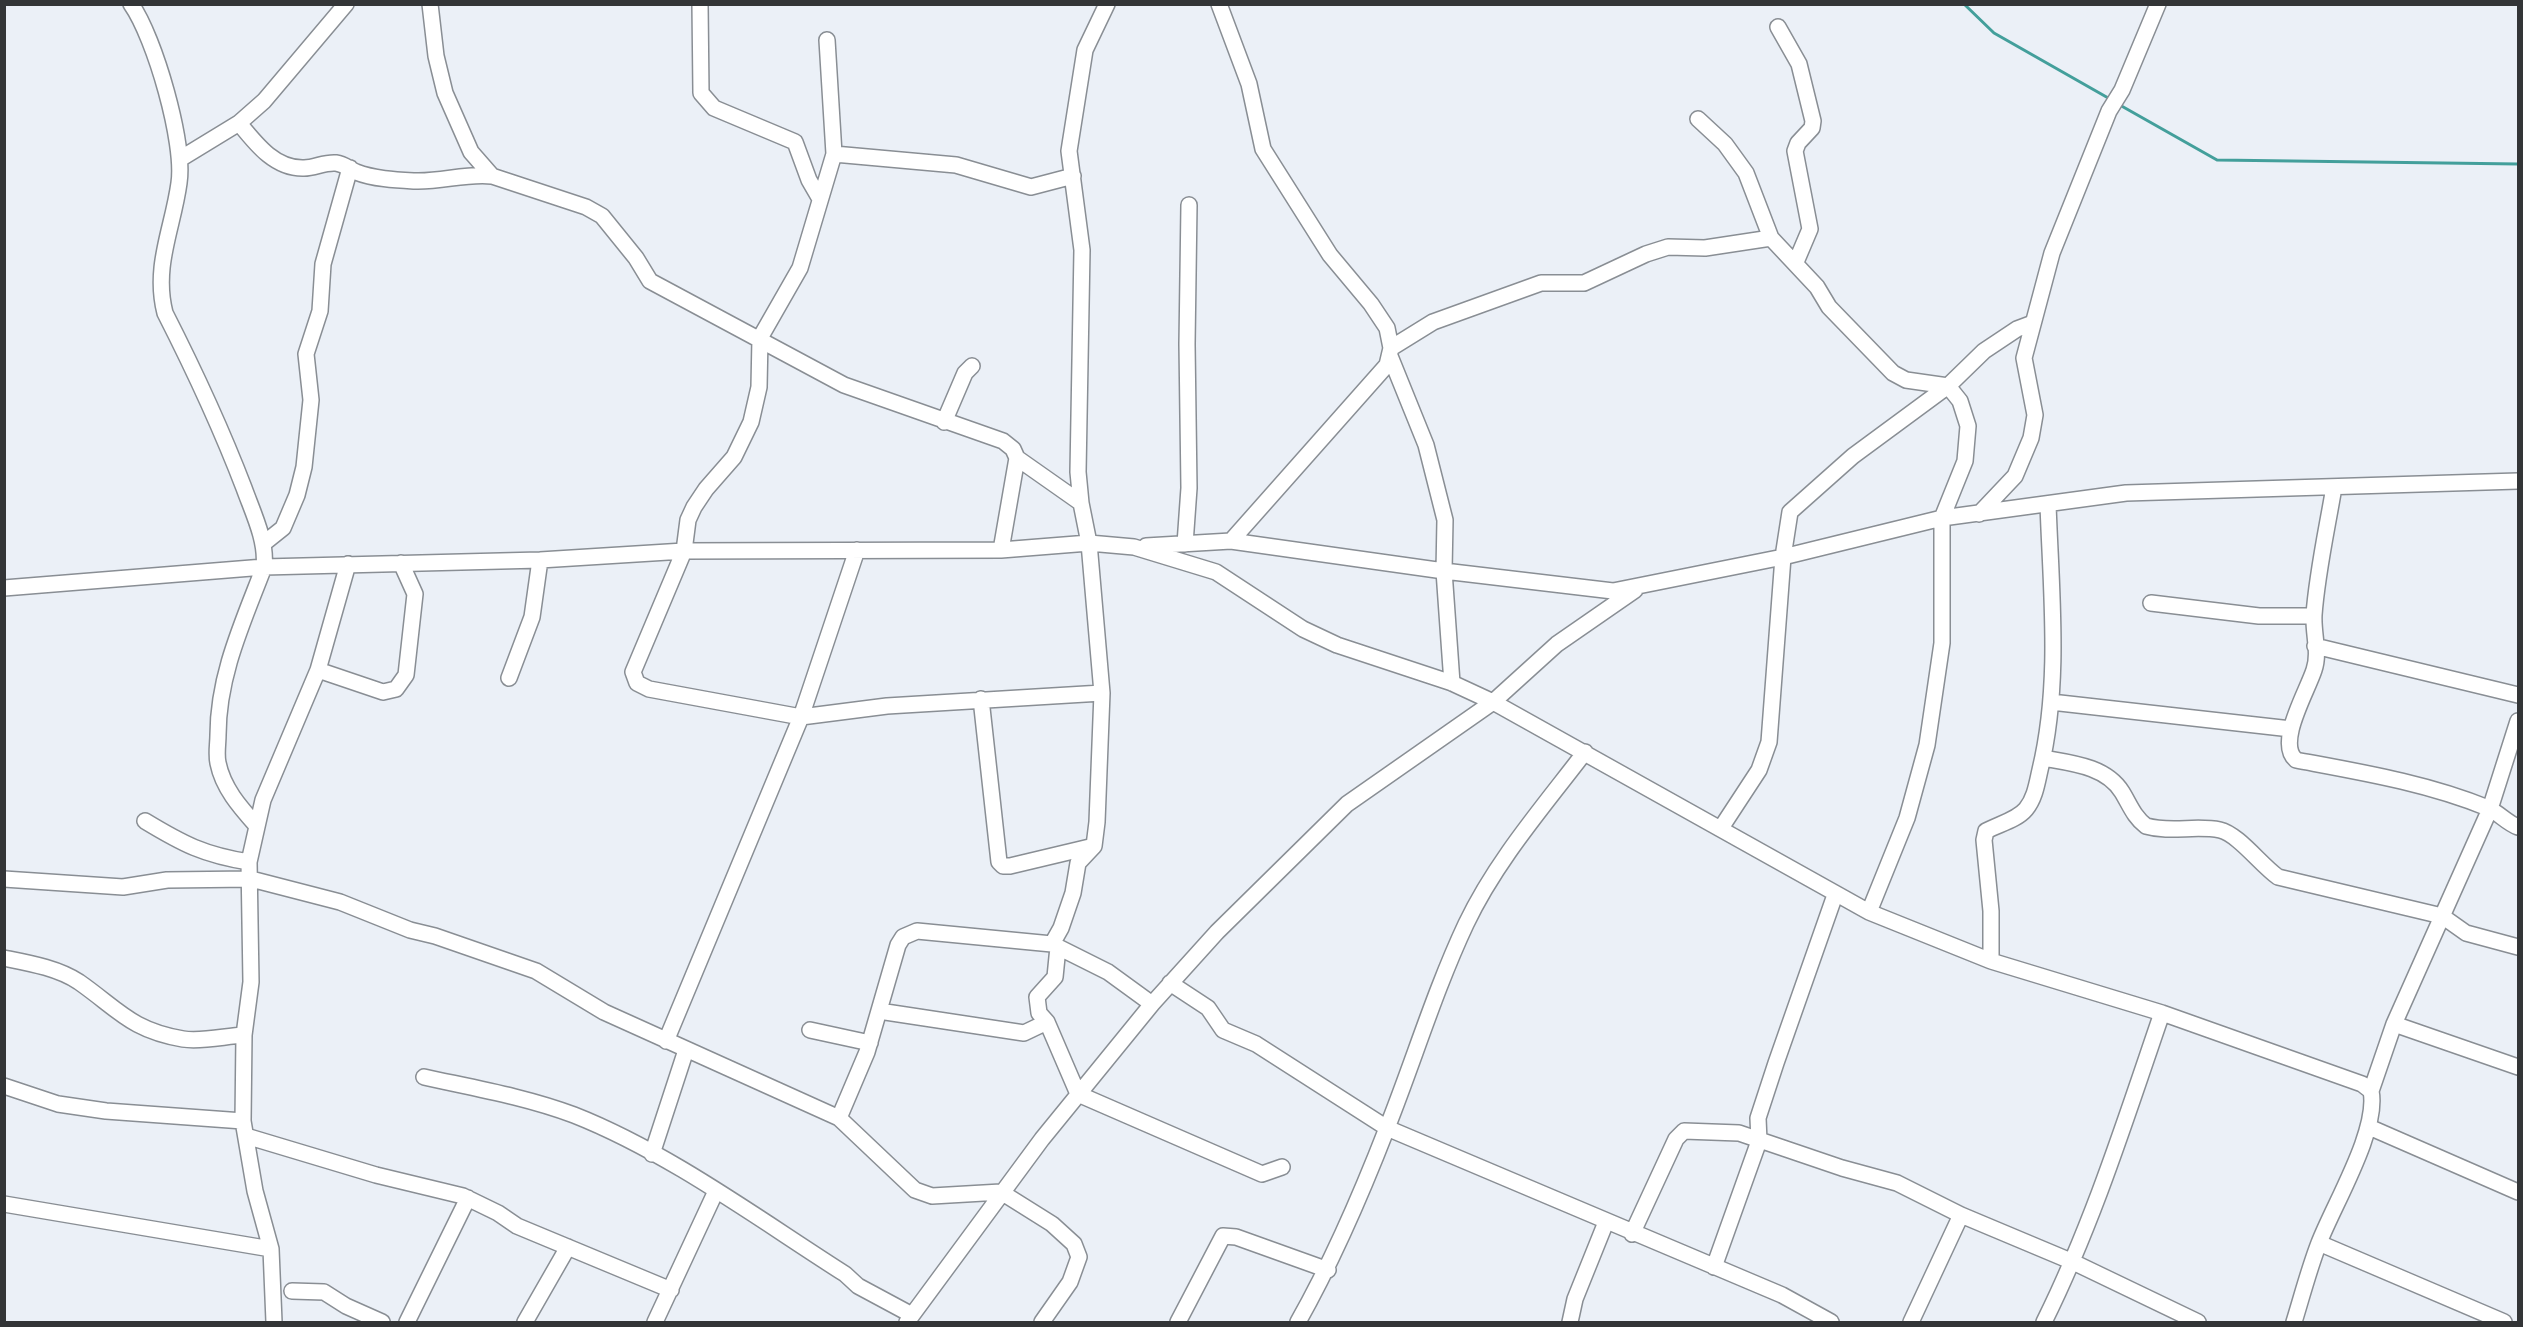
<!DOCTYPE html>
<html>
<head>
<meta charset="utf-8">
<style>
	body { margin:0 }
	#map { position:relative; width:2523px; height:1327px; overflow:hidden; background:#ebf0f7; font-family:Jost,sans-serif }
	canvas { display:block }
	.frame { position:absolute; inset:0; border:6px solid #333537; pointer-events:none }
</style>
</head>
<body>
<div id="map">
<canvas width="2523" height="1327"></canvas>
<div class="frame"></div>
</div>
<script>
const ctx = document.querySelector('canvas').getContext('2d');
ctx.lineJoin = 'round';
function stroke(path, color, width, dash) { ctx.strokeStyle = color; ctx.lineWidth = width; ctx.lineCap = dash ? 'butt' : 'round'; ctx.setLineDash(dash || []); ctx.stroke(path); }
const stream = new Path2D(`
	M1964,4l30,29 116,66
	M2118,104l99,56 301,4`);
const minor = new Path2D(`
	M131,4c24,34 54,139 48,179 -6,45 -26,83 -14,130 29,57 56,115 79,175 9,25 23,53 20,79 -21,55 -46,108 -46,168 0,9 -2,19 0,28 5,25 22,44 38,62
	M430,4l6,52 9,37 26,59 21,24 94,31 16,9 34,42 14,23 194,104 159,56 10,8 4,9 64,45
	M700,4l1,89 13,15 81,34 14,38 11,19
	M1219,4l30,80 14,65 67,106 41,49 16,24 4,20 -4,17 -156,176
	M1778,27l21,37 14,57 -1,7 -14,15 -3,8 15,78 -14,33
	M827,40l7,114 -34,114 -40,70 -1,49 -8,35 -17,35 -28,32 -12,18 -6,13 -4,31 -51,121 4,11 12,6 152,28 86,-11 215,-13
	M1698,119l27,25 21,29 25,65
	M239,123c17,21 36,46 65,45 11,0 20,-6 32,-5 8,1 13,6 20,9 18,7 40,8 59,9 27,1 51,-8 77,-5
	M834,154l122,11 75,22 42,-11
	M180,159l59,-36 25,-22 82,-97
	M1391,348l42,-26 108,-39h43l62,-29 22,-7 37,1 66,-10 46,49 12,20 64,66 13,7 42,6 12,15 8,25 -3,35 -23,57v125l-15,102 -20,73 -38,94
	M1390,356l36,89 19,75 -1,51 8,112
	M944,422l21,-49 7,-7
	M2334,487c-7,42 -17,86 -20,128 -1,19 6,38 0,55 -7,22 -38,73 -18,90 64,12 131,23 192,48 11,5 19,15 30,19
	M1979,514l36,-38 16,-38 4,-23 -11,-57 28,-105 57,-142 13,-21 36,-86
	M263,544l20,-16 14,-33 7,-28 7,-67 -5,-46 14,-43 3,-47 27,-96
	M1185,544l4,-56 -2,-144 2,-139
	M1146,546l85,-5 213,30 169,20 170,-34 159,-39 184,-25 392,-12
	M1001,550l16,-92
	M4,588l260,-21 276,-7 144,-9 317,-1 88,-7 45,4 82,25 87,57 34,16 115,38 41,19 376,210 122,49 171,52 200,71 9,7c8,39 -37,113 -52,152 -10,26 -17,53 -25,79
	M2151,603l108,13h55
	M2315,646l203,49
	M318,670l65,22 13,-3 10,-14 9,-81 -14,-31
	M509,678l23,-61 8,-57
	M981,699l18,163 4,4h7l84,-20
	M2051,702l240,27
	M2043,758c28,5 63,8 79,34 8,13 12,25 24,34 24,7 50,-1 74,4 18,4 41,35 58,47l164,39 24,17 52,14
	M145,821c38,23 59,34 104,41
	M1721,828l38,-58 10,-28 14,-185 7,-45 63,-56 95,-70 36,-35 33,-22 16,-6
	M4,879l119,8 44,-7 84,-1 89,23 70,28 25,6 101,35 68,41 235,106 76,72 17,6 69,-4 51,32 22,20 5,13 -9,25 -28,40
	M1052,944l9,-16 12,-35 5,-30 16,-17 3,-24 5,-129 -13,-150 -8,-40 -3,-31 4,-222 -13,-99 16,-101 22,-46
	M4,958c25,5 54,10 75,24 40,28 52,48 104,57 19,3 42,-3 61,-4
	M1991,961v-50l-7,-71 2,-9c13,-7 31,-11 40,-22 9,-11 11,-26 14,-39 21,-87 11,-178 8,-266
	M1170,983l38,25 15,22 33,14 131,84 395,167 49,27
	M879,1011l145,22 23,-11 -8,-9 -2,-16 18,-20 3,-30
	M1047,1022l31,72 184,80 20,-7
	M2394,1024l124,43
	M810,1030l60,13
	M666,1041l135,-324 56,-167
	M424,1077c50,11 102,20 150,38 94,37 186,105 271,159l13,12 54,29
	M4,1086l54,18 48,7 137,10
	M2371,1091l23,-67 96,-215 28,-88
	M839,1118l28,-66 31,-107 5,-8 14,-6 135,13 56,28 44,32
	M2369,1127l149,65
	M246,1136l130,39 87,21 35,17 19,13 154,64
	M652,1154l34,-104
	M4,1204l267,45
	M1632,1234l44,-95 8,-8 55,2 103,35 55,15 64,32 112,47 125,60
	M2319,1243l185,79
	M1714,1267l45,-126 -1,-23 18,-55 59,-168
	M292,1291l32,1 22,14 36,16
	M274,1322l-3,-73 -16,-58 -12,-70 1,-86 7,-53 -2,-120 14,-62 55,-130 30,-106
	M407,1322l61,-124
	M525,1322l43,-75
	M655,1322l61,-131
	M907,1322l135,-183 110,-135 65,-72 130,-128 146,-102 64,-58 78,-54
	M1178,1322l45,-86 13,1 92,33
	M1298,1322c35,-62 63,-127 89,-194 27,-68 48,-138 79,-204 30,-63 77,-117 119,-172
	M1570,1322l5,-23 31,-77
	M1911,1322l50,-107
	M2044,1322c49,-99 82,-204 118,-309`);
stroke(stream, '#439f9b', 3);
stroke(minor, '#898e94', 18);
stroke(minor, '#fff', 15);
</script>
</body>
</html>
